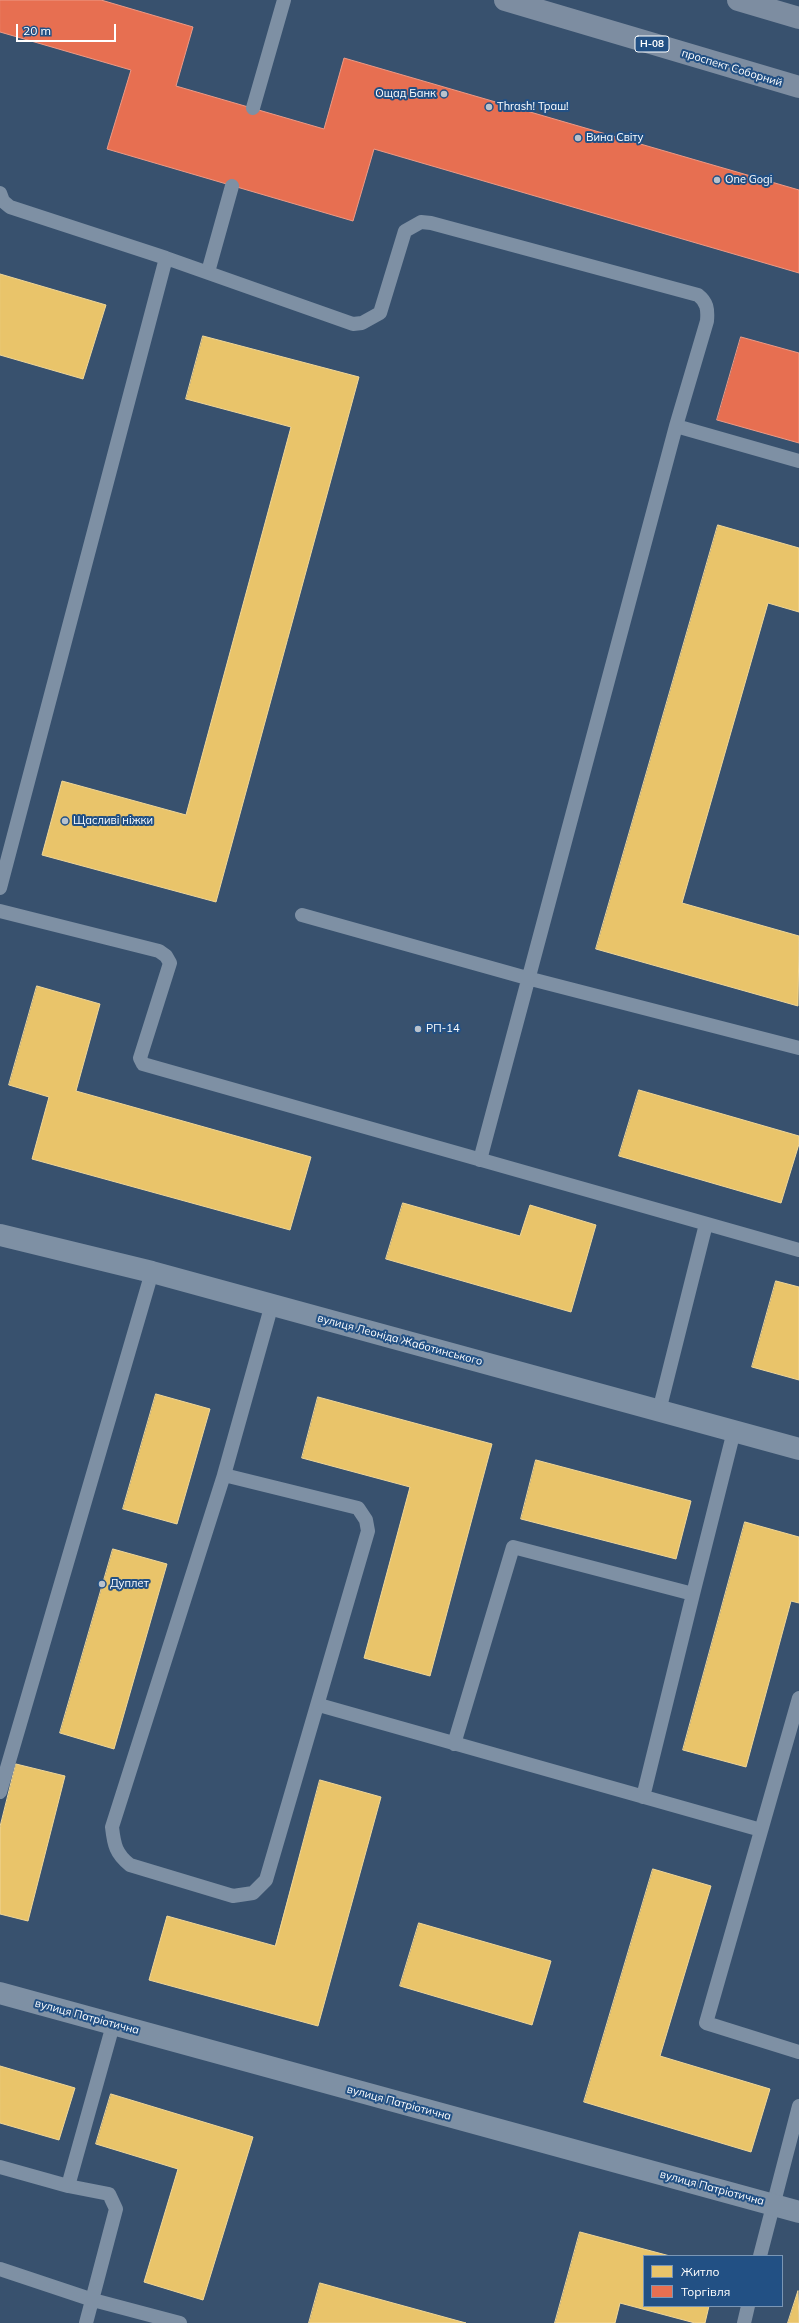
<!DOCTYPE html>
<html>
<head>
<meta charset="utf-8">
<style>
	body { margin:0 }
	#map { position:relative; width:799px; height:2323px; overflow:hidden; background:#38516e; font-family:Mulish,sans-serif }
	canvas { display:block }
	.legend { position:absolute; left:643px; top:2255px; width:140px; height:52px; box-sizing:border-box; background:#225084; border:1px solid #7a96b5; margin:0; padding:5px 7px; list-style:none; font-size:12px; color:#fff }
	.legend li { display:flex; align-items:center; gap:8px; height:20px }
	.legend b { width:20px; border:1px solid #7a96b5 }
	.scale { position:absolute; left:16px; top:24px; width:100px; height:18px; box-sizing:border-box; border:2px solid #fff; border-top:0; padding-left:5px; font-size:12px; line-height:14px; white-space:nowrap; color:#fff; -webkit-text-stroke:3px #225084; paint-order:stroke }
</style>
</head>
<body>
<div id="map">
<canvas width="799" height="2323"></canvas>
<ul class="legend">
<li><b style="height:11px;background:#e9c46a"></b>Житло</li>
<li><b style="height:11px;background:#e76f51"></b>Торгівля</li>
</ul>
<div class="scale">20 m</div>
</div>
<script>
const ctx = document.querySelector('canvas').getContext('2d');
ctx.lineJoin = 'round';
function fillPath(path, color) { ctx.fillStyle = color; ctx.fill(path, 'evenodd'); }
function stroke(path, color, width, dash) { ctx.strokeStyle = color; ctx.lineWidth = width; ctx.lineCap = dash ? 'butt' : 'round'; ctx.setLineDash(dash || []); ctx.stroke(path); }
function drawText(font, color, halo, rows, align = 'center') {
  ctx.font = font + ' Mulish,sans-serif'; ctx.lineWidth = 4; ctx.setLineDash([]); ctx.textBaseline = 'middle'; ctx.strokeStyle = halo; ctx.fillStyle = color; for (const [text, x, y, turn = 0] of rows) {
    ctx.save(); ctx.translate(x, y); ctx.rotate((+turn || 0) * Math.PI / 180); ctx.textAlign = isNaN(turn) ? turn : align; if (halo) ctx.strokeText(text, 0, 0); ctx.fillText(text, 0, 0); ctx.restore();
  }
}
const homes = new Path2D(`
	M0,274l106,31 -23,74 -83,-24z
	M203,336l156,41 -143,525 -174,-47 20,-74 124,34 105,-388 -105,-28z
	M718,525l81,23v64l-31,-9 -86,300 117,33 -1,70 -202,-57z
	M37,986l63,18 -24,87 235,66 -21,73 -258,-71 17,-62 -40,-12z
	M639,1090l160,46v8l-18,59 -162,-47z
	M403,1203l117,33 10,-31 66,20 -25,87 -185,-53z
	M776,1281l23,6v93l-47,-13z
	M156,1394l54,15 -33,115 -54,-15z
	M318,1397l174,47 -62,232 -66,-18 46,-171 -108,-29z
	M536,1460l155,41 -15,58 -155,-40z
	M745,1522l54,15v66l-8,-2 -45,166 -63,-17z
	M113,1549l54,15 -53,185 -54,-16z
	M16,1764l49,12 -37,145 -28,-7v-87z
	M320,1780l61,17 -63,229 -169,-46 18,-64 108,30z
	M653,1869l58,17 -51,170 110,33 -19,63 -167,-50z
	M419,1923l132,38 -19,64 -132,-39z
	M0,2066l75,22 -16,52 -59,-17z
	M111,2094l142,43 -50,163 -59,-18 34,-113 -82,-25z
	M580,2232l90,24h-26v50h65l-4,17h-10l-75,-20 -5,20h-60z
	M320,2283l146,40h-157z
	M798,2291l1,32h-11z`);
const shops = new Path2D(`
	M0,0h101l92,27 -17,59 148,43 20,-71 455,132v83l-425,-124 -21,72 -246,-72 24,-79 -131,-38z
	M741,337l58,16v90l-82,-23z`);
const lane = new Path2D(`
	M253,108l31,-108
	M0,193l3,8 7,6 156,51 187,66 9,-1 18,-10 25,-82 16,-9 10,1 267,72c9,7 10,14 9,26l-31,105 123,35
	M208,272l24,-86
	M0,888l166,-630
	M0,911l159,40 7,5 4,7 -30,95 3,6 656,186
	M302,915l225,63 272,70
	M480,1160l196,-734
	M659,1411l47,-187
	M224,1475l134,33 8,12 2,11 -102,349 -13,13 -20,3 -103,-31c-14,-11 -16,-20 -18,-38z
	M224,1475l48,-171
	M799,1698l-93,325 93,29
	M319,1705l442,125
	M454,1744l59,-197 180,47 41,-163
	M0,1792l152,-520
	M643,1797l50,-203
	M0,2167l68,19
	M760,2256l39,-150
	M0,2269l93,31 87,23
	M86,2323l30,-114 -7,-15 -41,-8 45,-161
	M744,2323l4,-17`);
const street = new Path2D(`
	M0,1235l152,37 647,177
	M0,1993l799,219`);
const primary = new Path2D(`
	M505,0l294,87
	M738,0l61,18`);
const markers = [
	[444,94,4,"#b9c2cc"],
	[489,107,4,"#b9c2cc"],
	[578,138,4,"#b9c2cc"],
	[717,180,4,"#b9c2cc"],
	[65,821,4,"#b9c2cc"],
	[418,1029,4,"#b9c2cc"],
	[102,1584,4,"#b9c2cc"]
];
const shields = [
	[652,44,34]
];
const shieldNames = [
	["Н-08",652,44]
];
const streetNames = [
	["проспект Соборний",732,68,17],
	["вулиця Леоніда Жаботинського",400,1340,15],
	["вулиця Патріотична",87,2017,15],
	["вулиця Патріотична",399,2103,15],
	["вулиця Патріотична",712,2188,15]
];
const poiNames = [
	["Ощад Банк",436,94,"right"],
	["Thrash! Траш!",497,107],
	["Вина Світу",586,138],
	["One Gogi",725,180],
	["Щасливі ніжки",73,821],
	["РП-14",426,1029],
	["Дуплет",110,1584]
];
fillPath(homes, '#e9c46a');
stroke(homes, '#f0d697', 1);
fillPath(shops, '#e76f51');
stroke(shops, '#ee9a85', 1);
stroke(lane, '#7e90a4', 14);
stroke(street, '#7e90a4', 22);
stroke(primary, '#7d8da1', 22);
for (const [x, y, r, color] of markers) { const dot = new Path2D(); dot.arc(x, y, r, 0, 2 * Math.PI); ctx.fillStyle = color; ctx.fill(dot); stroke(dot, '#225084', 1.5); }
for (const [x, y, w] of shields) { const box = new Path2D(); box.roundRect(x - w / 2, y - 8, w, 16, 3); ctx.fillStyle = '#225084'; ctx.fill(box); stroke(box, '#fff', 1); }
drawText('bold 10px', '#fff', null, shieldNames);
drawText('11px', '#fff', '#225084', streetNames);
drawText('11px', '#fff', '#225084', poiNames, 'left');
</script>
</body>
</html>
